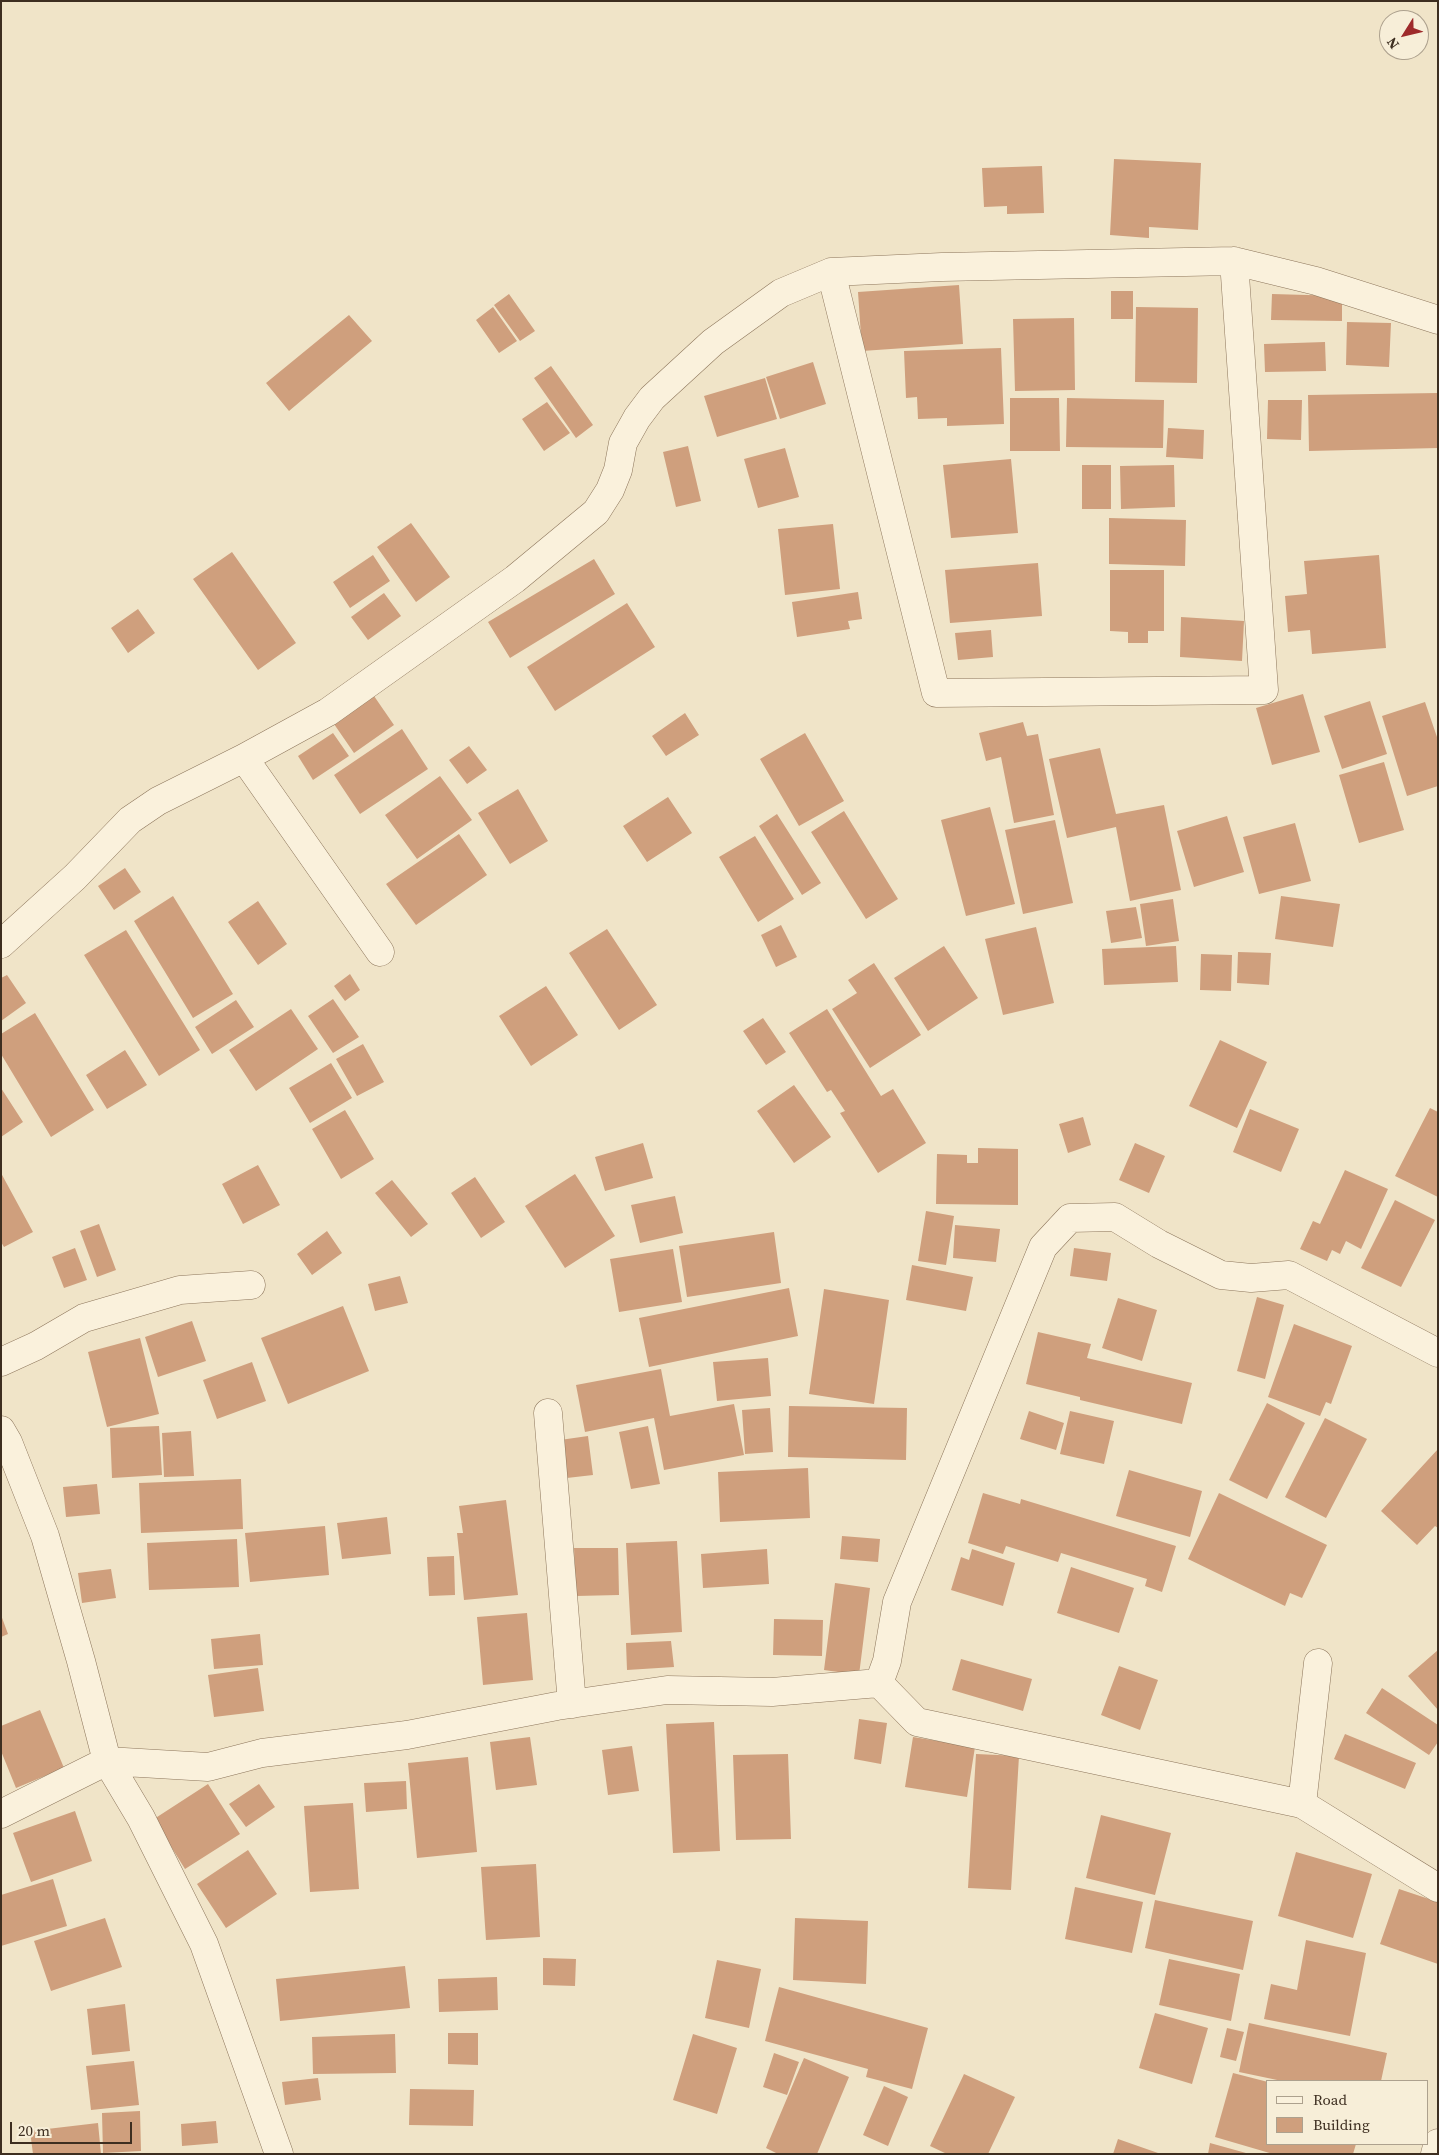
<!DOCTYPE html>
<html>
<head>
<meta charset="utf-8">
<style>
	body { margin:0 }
	#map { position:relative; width:1439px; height:2155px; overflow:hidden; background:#f0e4c8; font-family:"Source Serif 4",serif }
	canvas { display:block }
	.frame { position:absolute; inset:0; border:2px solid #3d2e20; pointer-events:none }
	.legend { position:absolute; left:1266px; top:2080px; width:162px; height:65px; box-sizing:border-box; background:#f7eed8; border:1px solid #ada18e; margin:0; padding:6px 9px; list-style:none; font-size:15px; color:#3d2e20 }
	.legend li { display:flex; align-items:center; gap:10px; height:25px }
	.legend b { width:25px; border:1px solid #ada18e }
	.north { position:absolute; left:1379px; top:10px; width:50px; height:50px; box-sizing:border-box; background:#f7eed8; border:1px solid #ada18e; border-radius:50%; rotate:234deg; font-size:14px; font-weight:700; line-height:20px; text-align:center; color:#3d2e20 }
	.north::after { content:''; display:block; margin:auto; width:18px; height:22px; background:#9e2a2b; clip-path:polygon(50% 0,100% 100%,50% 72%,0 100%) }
	.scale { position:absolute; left:10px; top:2122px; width:122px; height:22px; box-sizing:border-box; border:2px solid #3d2e20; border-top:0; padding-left:6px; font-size:15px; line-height:18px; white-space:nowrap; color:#3d2e20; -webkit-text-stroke:4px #f7eed8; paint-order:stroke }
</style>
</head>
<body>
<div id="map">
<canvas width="1439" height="2155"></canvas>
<div class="frame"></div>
<ul class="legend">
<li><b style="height:6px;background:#faf1dc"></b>Road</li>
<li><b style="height:14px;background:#cf9f7d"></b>Building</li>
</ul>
<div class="north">N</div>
<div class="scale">20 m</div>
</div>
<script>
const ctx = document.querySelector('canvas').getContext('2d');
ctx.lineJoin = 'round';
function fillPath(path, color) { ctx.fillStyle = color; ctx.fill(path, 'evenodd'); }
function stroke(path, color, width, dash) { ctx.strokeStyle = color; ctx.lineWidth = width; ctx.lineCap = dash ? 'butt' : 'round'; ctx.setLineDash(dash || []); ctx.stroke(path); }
const building = new Path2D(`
	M1114,159l87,4 -3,67 -49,-3v11l-39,-3z
	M1042,166l2,47 -37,1v-8l-23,1 -2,-39z
	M959,285l4,59 -101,7 -4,-59z
	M1111,291h22v28h-22z
	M509,294l26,37 -15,10 -26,-36z
	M1272,294l70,2v25l-71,-1z
	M493,307l24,34 -18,12 -23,-33z
	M1136,307l62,1 -1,75 -62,-1z
	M349,315l23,26 -83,70 -23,-28z
	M1074,318l1,72 -60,1 -2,-72z
	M1347,322l44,1 -2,44 -43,-2z
	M1325,342l1,29 -61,1 -1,-28z
	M1001,348l3,76 -57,2v-8l-29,1 -1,-22 -11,1 -2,-47z
	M813,362l13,42 -46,15 -14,-42z
	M551,366l42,59 -17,13 -42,-60z
	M765,378l12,41 -60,18 -13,-41z
	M1438,393v55l-129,3 -1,-56z
	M1010,398h49l1,53h-50z
	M1067,398l97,2 -1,48 -97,-1z
	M1268,400h34l-1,40 -34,-1z
	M547,402l23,31 -26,18 -22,-32z
	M1168,428l36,2 -1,29 -37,-2z
	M688,446l13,55 -25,6 -13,-55z
	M785,448l14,49 -41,11 -14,-49z
	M1011,459l7,74 -67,5 -8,-73z
	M1082,465h29v44h-29z
	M1174,465l1,42 -54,2 -1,-43z
	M1109,518l77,2 -1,46 -76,-2z
	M411,523l39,54 -34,25 -39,-55z
	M833,524l7,65 -55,6 -7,-66z
	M232,552l64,91 -38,27 -65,-91z
	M373,555l17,26 -40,27 -17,-26z
	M1379,555l7,93 -74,6 -2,-24 -22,2 -3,-36 22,-2 -3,-33z
	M594,559l21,35 -105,64 -22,-36z
	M1038,563l4,53 -92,7 -5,-53z
	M1110,570h54v61h-16v12h-20v-11l-18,-1z
	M858,592l4,27 -14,2 2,8 -53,8 -5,-35z
	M384,593l17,23 -33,24 -17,-23z
	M627,603l28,44 -100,64 -28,-44z
	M138,609l17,24 -27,20 -17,-25z
	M1181,617l63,4 -2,40 -62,-4z
	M991,630l2,27 -35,3 -3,-27z
	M1303,694l17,58 -48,13 -16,-57z
	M374,696l20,29 -40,28 -20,-29z
	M1370,701l17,53 -45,15 -18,-53z
	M1425,702l13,38v46l-31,10 -25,-80z
	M685,713l14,22 -33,21 -14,-20z
	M1023,722l4,14 11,-2 16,81 -40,8 -13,-66 -15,4 -7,-28z
	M402,729l26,40 -68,45 -26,-39z
	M333,733l16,23 -36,24 -15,-24z
	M805,733l39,68 -45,25 -39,-67z
	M469,746l18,24 -20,14 -18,-24z
	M1100,748l16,66 48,-9 17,85 -51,11 -14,-74 -49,11 -18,-79z
	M1384,762l20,68 -45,13 -20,-68z
	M440,776l32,44 -55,39 -32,-44z
	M518,789l30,52 -38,23 -32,-51z
	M668,797l24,36 -45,29 -24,-36z
	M990,807l25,97 -49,12 -25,-96z
	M844,811l54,88 -32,20 -55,-87z
	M777,814l44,69 -19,12 -43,-69z
	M1227,816l17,56 -50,15 -17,-56z
	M1055,820l18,83 -50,11 -18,-84z
	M1295,823l16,58 -52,13 -16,-57z
	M459,834l28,41 -71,50 -30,-41z
	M755,836l39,63 -36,23 -39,-65z
	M125,868l16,24 -27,18 -16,-24z
	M173,896l60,98 -40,24 -59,-97z
	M1281,896l59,8 -7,43 -58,-8z
	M1173,899l6,42 -33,5 -6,-42z
	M258,901l29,43 -29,21 -30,-43z
	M1136,907l6,31 -31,5 -5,-32z
	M781,925l16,32 -21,10 -15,-32z
	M1036,927l18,76 -51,12 -18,-76z
	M607,929l50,76 -38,25 -50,-77z
	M126,930l74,120 -41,26 -75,-121z
	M944,946l34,52 -50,33 -34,-53z
	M1176,946l2,36 -74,3 -2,-36z
	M1238,952l33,1 -2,32 -32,-2z
	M1201,954l31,1 -1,36 -31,-1z
	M874,963l47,72 -51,33 -38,-59 25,-16 -9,-13z
	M350,974l10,16 -15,11 -11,-15z
	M7,975l19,28 -25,18v-43z
	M546,986l32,49 -47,31 -32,-50z
	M333,999l26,38 -26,16 -25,-37z
	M236,1000l18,27 -42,27 -17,-27z
	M291,1009l27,40 -62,42 -27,-41z
	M827,1009l54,87 12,-7 33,54 -48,30 -38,-60 5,-2 -14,-21 -4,2 -38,-59z
	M35,1013l59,97 -43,27 -50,-83v-20z
	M763,1018l23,34 -20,13 -23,-34z
	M1220,1040l47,22 -30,66 -48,-22z
	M363,1044l21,38 -27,14 -21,-37z
	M125,1050l22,35 -40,24 -21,-34z
	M331,1063l21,35 -42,25 -21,-35z
	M794,1085l37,52 -37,26 -37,-52z
	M1,1088l22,34 -22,15z
	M1430,1108l8,4v85l-43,-21z
	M1250,1109l49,20 -18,43 -48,-20z
	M345,1110l29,49 -33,20 -29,-50z
	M1083,1117l8,28 -23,8 -9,-29z
	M643,1143l10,35 -48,13 -10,-34z
	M1135,1143l30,13 -16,37 -30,-13z
	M978,1148l40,1v56l-82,-1 1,-50 30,1v8h11z
	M258,1165l22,40 -37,19 -21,-40z
	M1345,1170l43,19 -27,60 -15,-8 -6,13 -8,-4 -5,11 -27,-12 13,-28 7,3z
	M1,1173l32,59 -29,15 -3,-5z
	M575,1174l40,62 -50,32 -40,-62z
	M475,1177l30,45 -24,16 -30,-45z
	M392,1180l36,44 -17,13 -36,-44z
	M675,1196l8,37 -43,10 -9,-38z
	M1395,1200l40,20 -34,67 -40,-19z
	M926,1211l28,5 -8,49 -28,-4z
	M99,1224l17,46 -19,7 -17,-46z
	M955,1225l45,4 -4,33 -43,-4z
	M327,1231l15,22 -30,22 -15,-21z
	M774,1232l7,51 -94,14 -8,-51z
	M75,1248l12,32 -23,8 -12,-31z
	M1074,1248l37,5 -4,28 -37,-5z
	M673,1249l9,53 -63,10 -9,-53z
	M912,1265l61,12 -7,34 -60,-11z
	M400,1276l8,27 -33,8 -7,-27z
	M789,1288l9,48 -149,31 -10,-49z
	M824,1289l65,11 -15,104 -65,-10z
	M1257,1297l27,8 -19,74 -28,-8z
	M1118,1298l39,12 -15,51 -40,-13z
	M343,1306l26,65 -81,33 -27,-66z
	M192,1321l14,40 -48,16 -13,-40z
	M1294,1324l58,22 -21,58 -5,-2 -6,14 -52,-19z
	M1038,1332l53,12 -4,14 105,25 -10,41 -102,-24v-3l-54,-13z
	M140,1338l19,76 -52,13 -19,-75z
	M768,1358l3,38 -54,5 -4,-39z
	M252,1362l14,39 -49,18 -14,-39z
	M661,1369l9,47 64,-12 10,51 -80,15 -10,-52 -69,14 -9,-47z
	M1267,1403l38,20 -38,76 -38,-19z
	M789,1406l118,2 -1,52 -118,-3z
	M770,1408l3,44 -28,2 -3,-44z
	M1029,1411l35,12 -8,27 -36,-11z
	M1070,1411l44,10 -10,43 -44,-10z
	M1325,1418l42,21 -41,79 -41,-21z
	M159,1426l3,49 -50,3 -2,-50z
	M648,1426l12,58 -29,5 -12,-57z
	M191,1431l3,45 -30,1 -2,-44z
	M588,1436l5,39 -35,4 -5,-38z
	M1438,1449v79l-3,-2 -18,19 -36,-34z
	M808,1468l2,50 -90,4 -2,-50z
	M1129,1470l73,21 -12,46 -74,-21z
	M241,1479l2,50 -102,4 -2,-50z
	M97,1484l3,30 -34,3 -3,-30z
	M983,1493l37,11 1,-5 155,47 -14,46 -17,-6 2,-7 -86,-26 -3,9 -52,-16 -3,8 -35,-11z
	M1219,1493l108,52 -25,53 -12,-5 -5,13 -97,-47z
	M506,1500l12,95 -54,5 -7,-67h6l-4,-27z
	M387,1517l4,37 -49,5 -5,-36z
	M325,1526l4,49 -79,7 -5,-49z
	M842,1536l38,3 -2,23 -38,-3z
	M237,1539l2,48 -90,3 -2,-47z
	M677,1541l5,91 -51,3 -5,-92z
	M574,1548h44l1,47 -43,1z
	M767,1549l2,35 -66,4 -2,-34z
	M972,1549l43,14 -12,43 -52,-16 10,-33 8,3z
	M454,1556l1,39 -26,1 -2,-39z
	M1071,1567l63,21 -15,45 -62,-20z
	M111,1569l5,29 -34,5 -4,-30z
	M835,1583l35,5 -11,87 -35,-5z
	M527,1613l6,67 -50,5 -6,-68z
	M1,1615l7,19 -7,3z
	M774,1619l49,1 -1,36 -49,-1z
	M260,1634l3,31 -49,4 -3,-30z
	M671,1641l3,26 -47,3 -1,-27z
	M1438,1650v60l-30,-34z
	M961,1659l71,20 -9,32 -71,-21z
	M1119,1666l39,14 -18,50 -39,-15z
	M258,1668l6,43 -50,6 -6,-42z
	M1382,1688l56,37v17l-9,13 -63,-42z
	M40,1710l24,58 -48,20 -15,-37v-25z
	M859,1719l28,4 -6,41 -27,-5z
	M714,1722l6,129 -47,2 -7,-129z
	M1345,1734l71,29 -11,26 -71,-30z
	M530,1737l7,48 -41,5 -6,-48z
	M913,1737l62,10 -8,50 -62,-10z
	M632,1746l7,45 -31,4 -6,-45z
	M788,1754l3,85 -55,1 -3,-85z
	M976,1754l43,2 -8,134 -43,-2z
	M468,1757l9,95 -60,6 -9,-95z
	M406,1781l1,28 -41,3 -2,-29z
	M208,1784l32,50 -55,35 -31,-50z
	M259,1784l16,23 -29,20 -17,-23z
	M353,1803l6,86 -49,3 -6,-86z
	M75,1811l17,50 -61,21 -18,-49z
	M1101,1815l70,18 -16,62 -69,-17z
	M248,1850l29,44 -51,34 -29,-44z
	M1296,1852l76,22 -19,64 -75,-22z
	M536,1864l4,73 -54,3 -5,-73z
	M53,1879l14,47 -66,20v-51z
	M1075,1887l68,15 -11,51 -67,-14z
	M1399,1889l39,13v62l-58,-20z
	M1155,1900l98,21 -10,49 -98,-22z
	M105,1918l17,49 -71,24 -17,-50z
	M795,1918l73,3 -2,63 -73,-4z
	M1306,1940l60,13 -16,83 -86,-17 7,-35 26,6z
	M543,1958l33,1 -1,27 -32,-1z
	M1169,1959l71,15 -9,47 -72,-16z
	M717,1960l44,9 -12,59 -44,-10z
	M405,1966l5,42 -130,13 -4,-42z
	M497,1977l1,33 -59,2 -1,-33z
	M779,1987l149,41 -16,61 -46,-12 2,-8 -103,-28z
	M125,2004l5,47 -38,4 -5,-46z
	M1155,2013l53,15 -16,56 -53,-16z
	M1249,2023l138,30 -6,28h-99l-43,-9z
	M1227,2028l17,4 -8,29 -16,-4z
	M448,2033h30v32l-30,-1z
	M395,2034l1,39 -83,1 -1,-37z
	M693,2034l44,14 -20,66 -44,-14z
	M774,2053l25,9 -12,33 -24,-8z
	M804,2058l45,19 -32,77h-39l-12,-6z
	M134,2061l5,44 -48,5 -5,-44z
	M1233,2073l35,9v62h88l-3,10h-80l-58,-17z
	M964,2074l51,23 -27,57h-41l-17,-8z
	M318,2078l3,22 -36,5 -3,-23z
	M884,2086l24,11 -20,49 -25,-11z
	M410,2089l64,1 -1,36 -64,-1z
	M140,2111l1,40 -38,2 -1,-40z
	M216,2121l2,22 -36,3 -1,-22z
	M98,2123l3,31h-68l-3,-23z
	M1118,2139l40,14v1h-45z
	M1210,2143l36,10v1h-38z`);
const street = new Path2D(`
	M831,272l105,421 328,-3 -30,-429
	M244,758l136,194
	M1,944l74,-67 55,-57 28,-19 86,-43 84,-46 187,-133 81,-67 14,-22 8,-20 5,-27 14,-25 15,-20 61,-56 68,-49 50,-21 111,-5 292,-6 82,20 122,39
	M1438,1353l-149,-78 -38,3 -30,-3 -62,-31 -44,-27 -45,1 -27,29 -146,355 -10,59 -8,22 38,39 385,82 136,84
	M1,1362l35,-16 48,-28 96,-28 71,-5
	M548,1413l24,291
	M1,1430l7,12 37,94 36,125 26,100 34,57 63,126 75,210
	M1302,1804l16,-141
	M1,1814l106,-53 101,6 54,-14 145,-18 150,-29 110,-16 105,2 107,-9
	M1435,2154l3,-11`);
fillPath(building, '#cf9f7d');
stroke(street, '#8d765c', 29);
stroke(street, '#faf1dc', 28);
</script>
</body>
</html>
